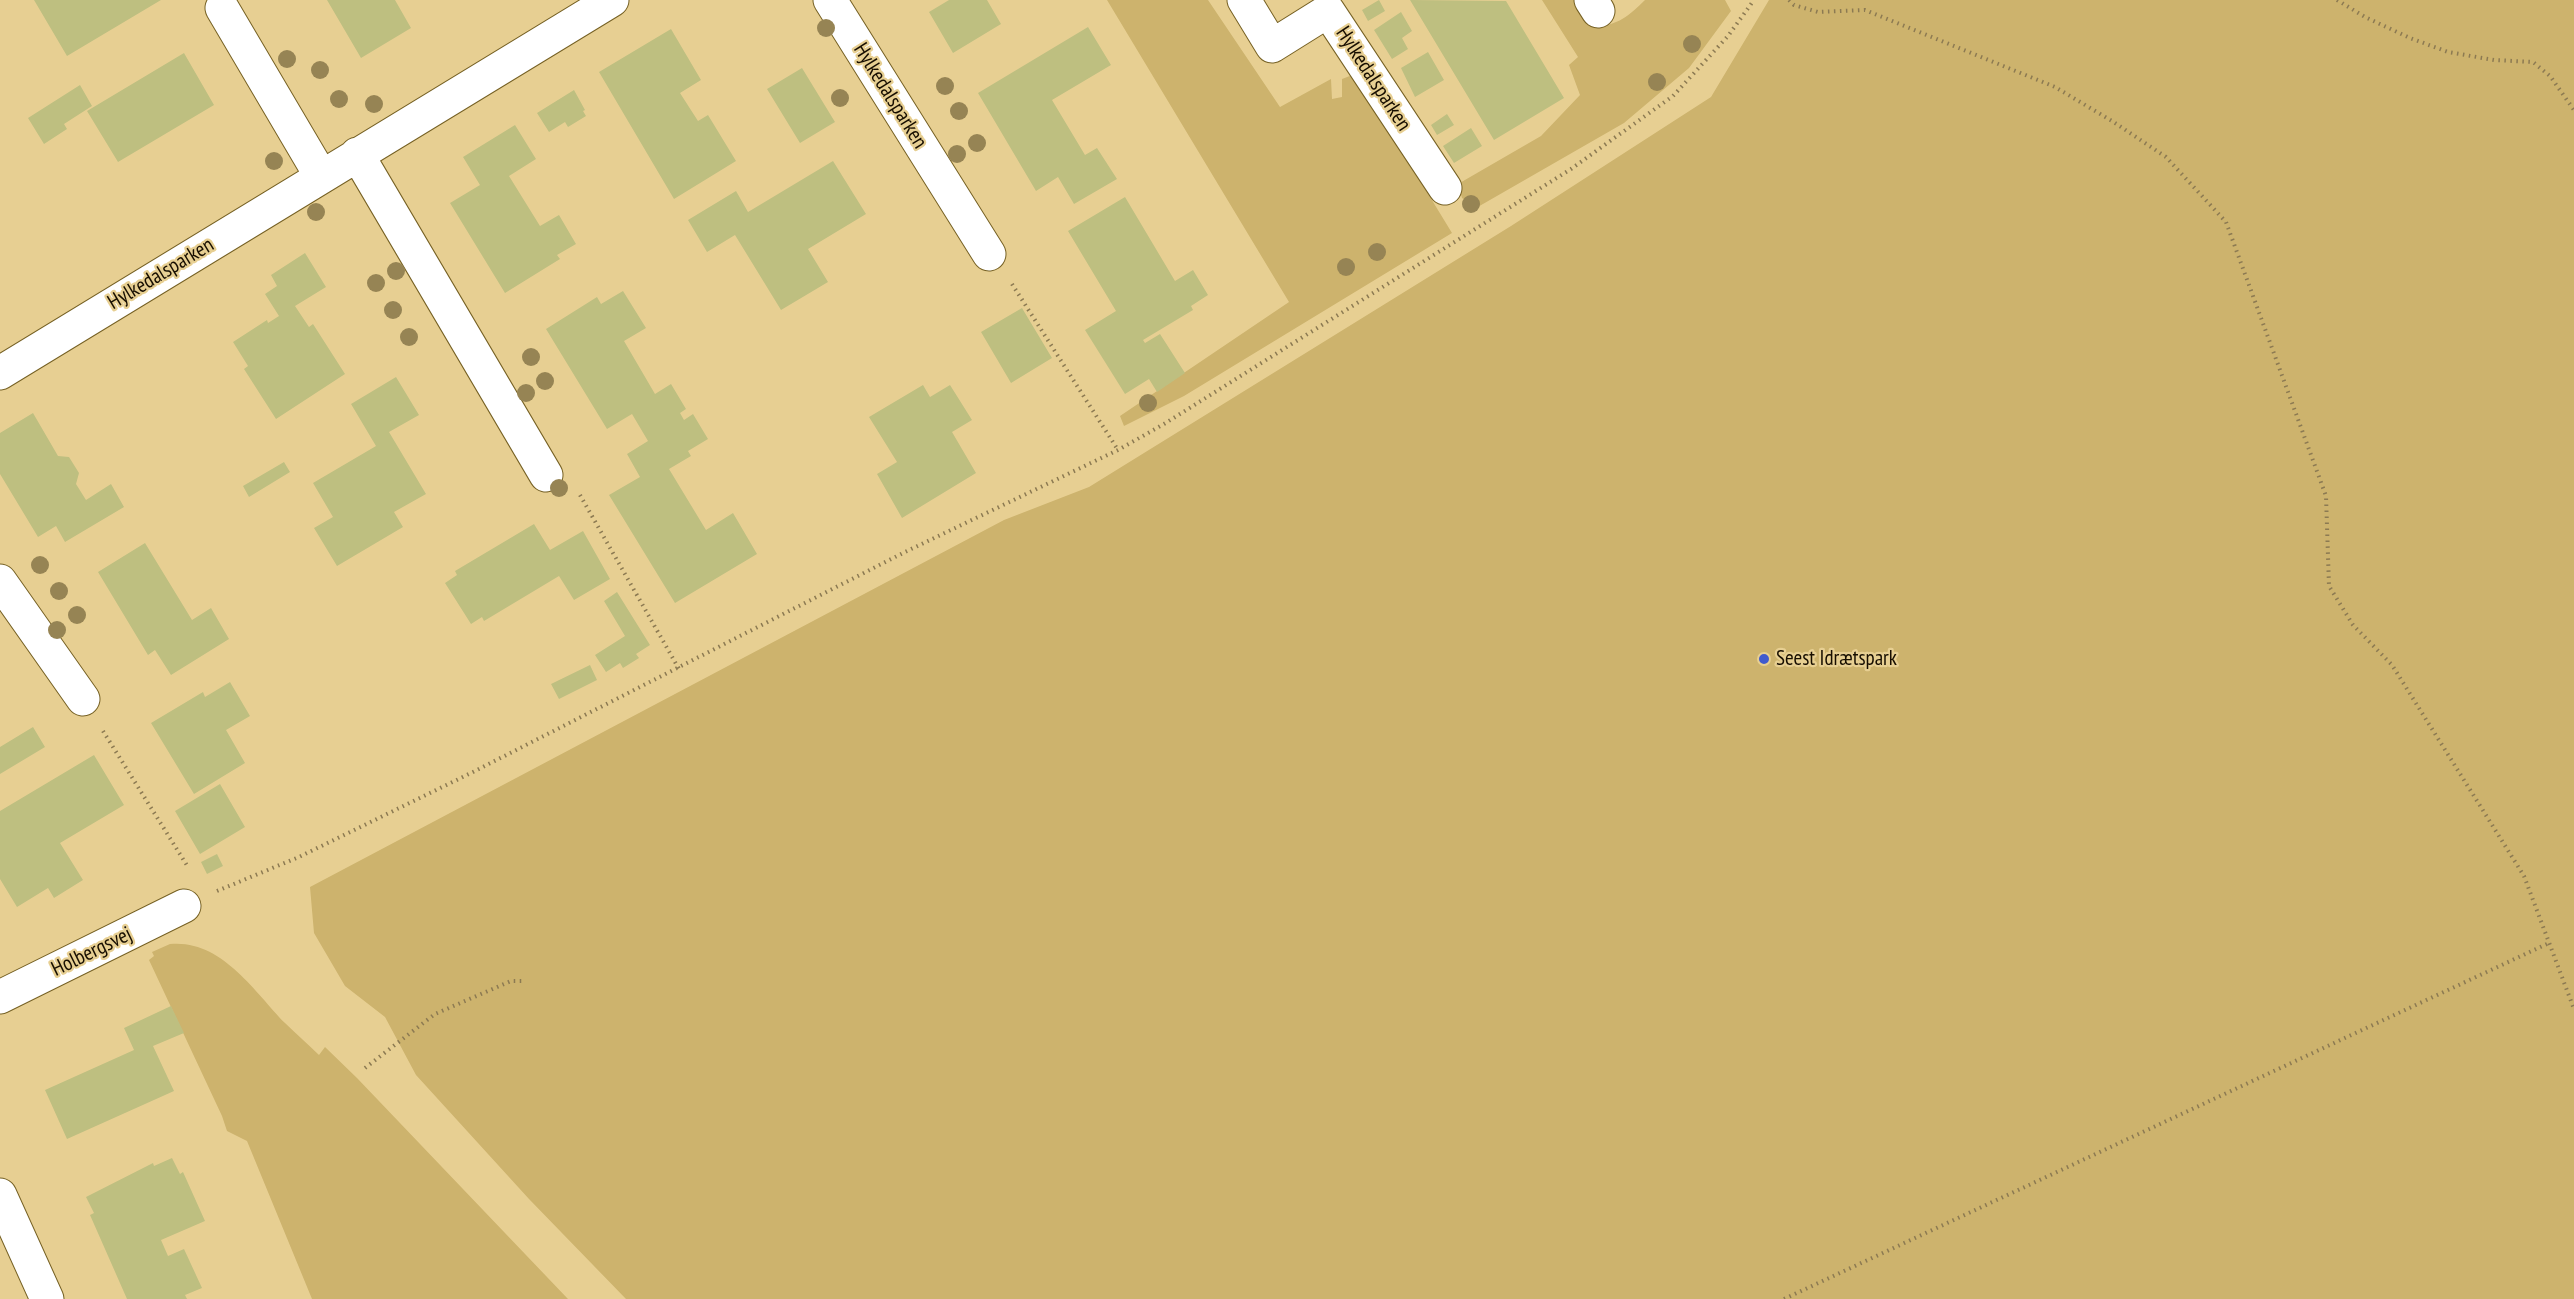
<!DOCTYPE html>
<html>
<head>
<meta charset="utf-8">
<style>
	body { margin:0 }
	canvas { display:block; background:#e7cf92 }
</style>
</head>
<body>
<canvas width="2574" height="1299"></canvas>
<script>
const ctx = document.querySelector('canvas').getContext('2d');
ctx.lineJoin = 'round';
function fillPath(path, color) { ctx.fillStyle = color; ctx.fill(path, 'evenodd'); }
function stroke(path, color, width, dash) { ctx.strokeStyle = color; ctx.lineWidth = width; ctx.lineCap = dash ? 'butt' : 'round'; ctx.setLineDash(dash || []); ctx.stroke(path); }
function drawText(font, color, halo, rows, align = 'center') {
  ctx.font = font + ' "PT Sans Narrow",sans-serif'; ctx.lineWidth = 4.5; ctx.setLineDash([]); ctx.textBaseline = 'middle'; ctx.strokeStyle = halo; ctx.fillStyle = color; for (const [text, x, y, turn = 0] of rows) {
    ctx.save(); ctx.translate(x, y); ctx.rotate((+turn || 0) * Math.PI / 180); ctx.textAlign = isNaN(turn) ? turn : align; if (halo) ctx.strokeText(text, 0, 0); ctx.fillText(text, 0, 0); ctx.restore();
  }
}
const green = new Path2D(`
	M1107,0h101l72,107 51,-28 1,20 10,-2v-18l13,-5 97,159 -268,163 -60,30 -4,-10 169,-114z
	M1542,0h35l16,26c23,1 36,-10 52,-26h80l6,11 -42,57 -65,55 -148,85 -14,-10 -4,-14 83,-48 39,-41 -11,-30 9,-8z
	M1769,0h805v1299h-1948l-97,-100 -113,-124 -31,-58 -40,-31 -31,-53 -4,-46 694,-367 85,-33 422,-261 200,-129z
	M170,944c51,-5 84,47 115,79 11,11 23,21 34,32l6,-8 32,31 211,221h-256l-65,-158 -20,-10 -5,-15 -73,-156 5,-4 -2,-4z`);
const building = new Path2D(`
	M34,0h127l-94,56z
	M327,0h68l16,28 -50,30z
	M949,0h38l14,24 -48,29 -24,-41z
	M1379,0l6,11 -17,10 -6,-11z
	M1410,0l96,1 58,97 -70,42z
	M1401,12l11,19 -10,7 6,11 -16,10 -18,-29z
	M1088,27l23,38 -59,35 33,55 12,-7 20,31 -43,25 -16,-27 -22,14 -58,-98z
	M671,29l30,51 -21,13 18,28 10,-6 28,46 -62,38 -75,-127z
	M1428,52l16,28 -29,17 -14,-29z
	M184,53l30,52 -96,57 -31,-51z
	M802,68l33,54 -35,21 -33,-54z
	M80,85l12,21 -28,18 3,5 -23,15 -16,-26z
	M574,90l11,20 -2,1 3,5 -18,11 -3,-5 -16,10 -12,-19z
	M1447,114l7,11 -17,10 -6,-10z
	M515,125l21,34 -27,17 31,50 19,-11 17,29 -19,11 3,4 -55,34 -55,-90 30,-18 -17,-28z
	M1471,128l11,18 -28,17 -11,-17z
	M833,161l33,53 -58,35 20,33 -47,28 -46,-75 -28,17 -19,-32 48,-29 12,21z
	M1125,197l50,84 18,-11 15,25 -17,11 2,4 -50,30 2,3 15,-9 25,39 -28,19 -8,-13 -24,15 -40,-64 31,-19 -48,-80z
	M305,253l21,34 -31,19 14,21 4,-3 32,50 -69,45 -32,-50 4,-3 -15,-24 34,-22 1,3 11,-7 -14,-22 12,-8 -6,-11z
	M623,291l23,37 -22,13 31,53 16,-10 15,25 -6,4 4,7 9,-6 15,25 -20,12 3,5 -22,13 37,61 27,-17 24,41 -82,49 -66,-108 31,-18 -13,-23 21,-13 -16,-27 -25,15 -61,-100 51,-32 4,7z
	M1022,308l30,50 -41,25 -30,-51z
	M396,377l23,38 -30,17 37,62 -32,18 9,15 -66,39 -23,-38 19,-11 -20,-34 63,-37 -25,-42z
	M923,385l7,12 20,-12 22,35 -20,12 24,41 -74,45 -25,-44 20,-12 -28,-45z
	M33,413l25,43 11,1 10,16 -3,11 10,16 25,-16 13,23 -59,35 -9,-16 -18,11 -38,-63v-41z
	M284,462l6,10 -41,25 -6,-11z
	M534,524l16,26 33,-19 27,48 -36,21 -15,-24 -75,45 -2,-4 -11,7 -26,-41 12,-8 -2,-4z
	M145,543l47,77 19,-12 18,31 -58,36 -16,-25 -7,5 -50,-83z
	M617,592l33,53 -14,9 3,4 -16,10 -3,-5 -14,9 -11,-17 30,-19 -21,-35z
	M590,665l7,15 -38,19 -8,-15z
	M230,682l20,34 -24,14 19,33 -51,31 -43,-71 52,-31 2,5z
	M33,727l12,20 -45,27v-27z
	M94,755l30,50 -64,38 23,37 -29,18 -6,-10 -31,19 -17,-28v-68z
	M220,784l25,43 -45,27 -25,-43z
	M217,854l6,12 -16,8 -6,-12z
	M171,1006l13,27 -31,13 21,45 -107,48 -22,-49 89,-40 -10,-22z
	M172,1158l8,16 3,-2 22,49 -44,19 7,16 16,-7 18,39 -17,7 2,4h-60l-37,-84 4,-2 -8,-16 67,-34 1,3z`);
const path = new Path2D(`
	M1789,0l5,5 24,7 47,-2 190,77 57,34 54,36 60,65 100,274 3,90 24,39 39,40 132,211 50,133
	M2337,0l28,17 45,21 38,14 46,8 39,2 17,14 24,34
	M1012,284l106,166
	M580,495l99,174
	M103,731l85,136
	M217,891l82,-34 174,-85 432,-220 213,-102 46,-26 407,-255 102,-73 55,-60 26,-36
	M365,1068l70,-54 76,-33h12
	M1784,1299l765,-356`);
const minor = new Path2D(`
	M830,0l159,254
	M1244,0l28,46 56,-35 117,177
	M1591,0l7,11
	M222,8l99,168
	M357,154l189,321
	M0,373l612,-373
	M0,581l83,118
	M0,997l184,-91
	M0,1195l47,104`);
const trees = [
	[826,28],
	[1692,44],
	[287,59],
	[320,70],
	[1657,82],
	[945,86],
	[840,98],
	[339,99],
	[374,104],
	[959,111],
	[977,143],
	[957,154],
	[274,161],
	[1471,204],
	[316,212],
	[1377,252],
	[1346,267],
	[396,271],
	[376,283],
	[393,310],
	[409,337],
	[531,357],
	[545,381],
	[526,393],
	[1148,403],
	[559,488],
	[40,565],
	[59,591],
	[77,615],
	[57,630]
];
const markers = [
	[1764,659,6,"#405acd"]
];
const streetNames = [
	["Hylkedalsparken",1373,79,57],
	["Hylkedalsparken",890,96,58],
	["Hylkedalsparken",161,274,-31],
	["Holbergsvej",92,952,-26]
];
const poiNames = [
	["Seest Idrætspark",1776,659]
];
fillPath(green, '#cdb36d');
fillPath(building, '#bebf80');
stroke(minor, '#766124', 35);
stroke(path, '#8c7a52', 4, [1.5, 4.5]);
stroke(minor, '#fff', 33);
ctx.fillStyle = '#968454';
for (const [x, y] of trees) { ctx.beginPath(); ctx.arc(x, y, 9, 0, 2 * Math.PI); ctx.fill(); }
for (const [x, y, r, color] of markers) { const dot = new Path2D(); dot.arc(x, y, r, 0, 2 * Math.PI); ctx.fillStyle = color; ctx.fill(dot); stroke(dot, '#e7cf92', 2); }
drawText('21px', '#170e00', '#e7cf92', streetNames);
drawText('21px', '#170e00', '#e7cf92', poiNames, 'left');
</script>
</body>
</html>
